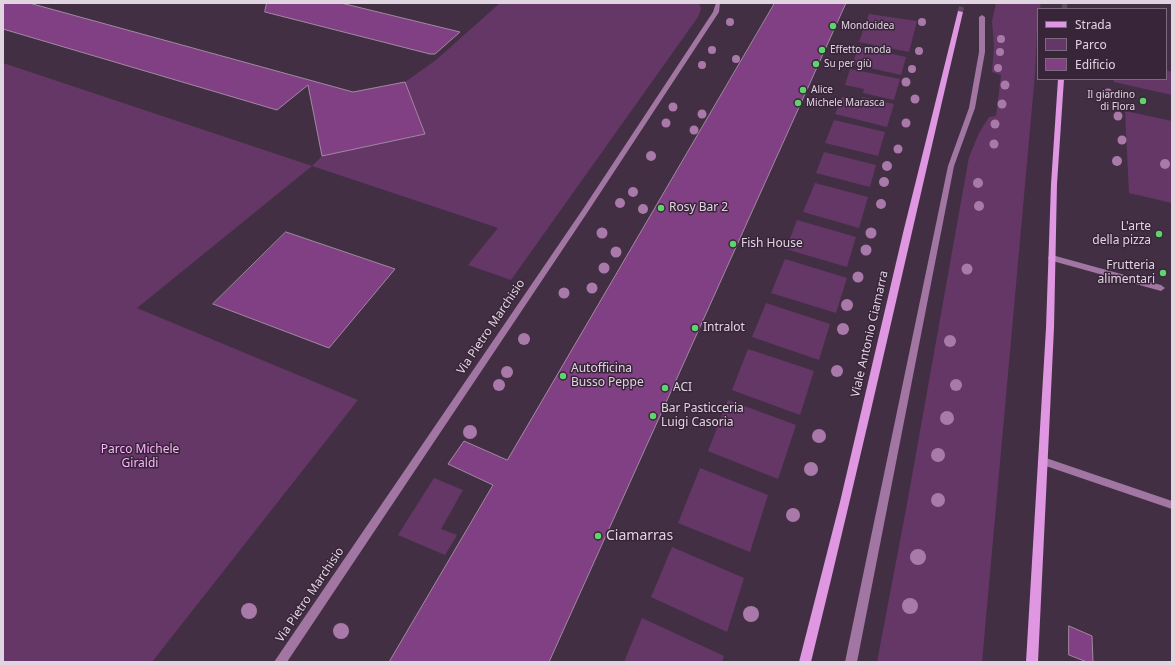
<!DOCTYPE html>
<html>
<head>
<meta charset="utf-8">
<style>
	body { margin:0 }
	#map { position:relative; width:1175px; height:665px; overflow:hidden; background:#432f44; font-family:"Noto Sans",sans-serif }
	canvas { display:block }
	.frame { position:absolute; inset:0; border:4px solid #e1d4e1; pointer-events:none }
	.legend { position:absolute; left:1037px; top:8px; width:130px; height:72px; box-sizing:border-box; background:#392539; border:1px solid #7c6b7c; margin:0; padding:5px 7px; list-style:none; font-size:12px; color:#e1d4e1 }
	.legend li { display:flex; align-items:center; gap:8px; height:20px }
	.legend b { width:20px; border:1px solid #7c6b7c }
</style>
</head>
<body>
<div id="map">
<canvas width="1175" height="665"></canvas>
<div class="frame"></div>
<ul class="legend">
<li><b style="height:5px;background:#de97e0"></b>Strada</li>
<li><b style="height:11px;background:#643766"></b>Parco</li>
<li><b style="height:11px;background:#814083"></b>Edificio</li>
</ul>
</div>
<script>
const ctx = document.querySelector('canvas').getContext('2d');
ctx.lineJoin = 'round';
function fillPath(path, color) { ctx.fillStyle = color; ctx.fill(path, 'evenodd'); }
function stroke(path, color, width, dash) { ctx.strokeStyle = color; ctx.lineWidth = width; ctx.lineCap = dash ? 'butt' : 'round'; ctx.setLineDash(dash || []); ctx.stroke(path); }
function drawText(font, color, halo, rows, align = 'center') {
  ctx.font = font + ' "Noto Sans",sans-serif'; ctx.lineWidth = 3; ctx.setLineDash([]); ctx.textBaseline = 'middle'; ctx.strokeStyle = halo; ctx.fillStyle = color; for (const [text, x, y, turn = 0] of rows) {
    ctx.save(); ctx.translate(x, y); ctx.rotate((+turn || 0) * Math.PI / 180); ctx.textAlign = isNaN(turn) ? turn : align; if (halo) ctx.strokeText(text, 0, 0); ctx.fillText(text, 0, 0); ctx.restore();
  }
}
const green = new Path2D(`
	M500,3h199l2,6 -3,8 -187,263 -43,-15 30,-37 -186,-62 -175,142 221,92 -206,262h-149v-599l309,103 10,-10 103,-22 -20,-52 31,-22z
	M996,3h45l-1,6h-2l-3,65 -53,588h-105l30,-158 62,-347 10,-24 10,-16 7,-1 5,-41 -9,-3 2,-26 -2,-25z
	M869,14l48,7 -8,31 -50,-10z
	M859,47l47,10 -5,18 -49,-11z
	M850,69l50,10 -6,21 -31,-7 1,-4 -19,-4z
	M1166,70l6,2v23l-58,-13v-3h52z
	M842,97l19,4 1,-4 32,7 -7,23 -52,-13z
	M1125,111l47,10v82l-43,-10z
	M834,120l51,12 -7,24 -53,-13z
	M824,152l52,13 -6,22 -54,-14z
	M815,183l53,14 -9,31 -56,-16z
	M797,220l59,17 -9,30 -61,-18z
	M785,259l62,19 -11,35 -65,-20z
	M766,303l64,21 -11,36 -67,-23z
	M748,349l66,22 -14,44 -68,-25z
	M728,400l68,25 -18,54 -70,-28z
	M700,468l68,27 -18,57 -72,-29z
	M434,478l29,12 -22,39 16,6 -12,20 -47,-20z
	M672,547l72,31 -17,54 -76,-35z
	M642,618l82,38 -2,6h-98z`);
const building = new Path2D(`
	M3,3h26l324,89 52,-10 20,52 -103,22 -14,-71 -31,25 -274,-81z
	M267,3h74l119,29 -25,22h-5l-165,-42z
	M775,3h71l-297,659h-160l104,-177 -45,-21 16,-23 43,19z
	M286,232l109,37 -66,79 -116,-44z
	M1069,626l23,10 1,26h-6l-18,-7z`);
const secondaryTunnel = new Path2D(`
	M1064,9l1,-6
	M960,12l3,-9`);
const lane = new Path2D(`
	M982,15l3,2v35l-10,56 -21,58 -97,496h-12l103,-496 21,-58 10,-56v-35z
	M1052,255l109,30 4,3 -4,3 -112,-31 -1,-2 1,-2z
	M1043,457l129,44v8l-132,-45 -2,-3 2,-3z`);
const street = new Path2D(`
	M716,3h4l-1,9 -132,201 -300,449h-13l309,-453 130,-197z`);
const secondary = new Path2D(`
	M958,11l5,1c-51,217 -99,434 -152,650h-12l41,-160 63,-269z
	M1058,79h6l-7,105 -3,144 -16,334h-12l20,-334 5,-144z`);
const trees = [
	[730,22,4],
	[922,22,4],
	[1001,39,4],
	[712,50,4],
	[919,51,4],
	[1000,52,4],
	[736,59,4],
	[702,65,4],
	[998,68,4],
	[912,69,4],
	[906,82,4.5],
	[1005,85,4.5],
	[1108,93,4.5],
	[915,99,4.5],
	[1002,104,4.5],
	[673,107,4.5],
	[702,114,4.5],
	[1118,116,4.5],
	[666,123,4.5],
	[906,123,4.5],
	[995,124,4.5],
	[694,130,4.5],
	[1122,140,4.5],
	[994,144,4.5],
	[898,149,4.5],
	[651,156,5],
	[1117,161,5],
	[1165,164,5],
	[887,166,5],
	[884,182,5],
	[978,183,5],
	[633,192,5],
	[620,203,5],
	[881,204,5],
	[979,206,5],
	[643,209,5],
	[602,233,5.5],
	[871,233,5.5],
	[866,250,5.5],
	[616,252,5.5],
	[604,268,5.5],
	[967,269,5.5],
	[858,277,5.5],
	[592,288,5.5],
	[564,293,5.5],
	[847,305,6],
	[843,329,6],
	[524,339,6],
	[950,341,6],
	[837,371,6],
	[507,372,6],
	[499,385,6],
	[956,385,6],
	[947,418,7],
	[470,432,7],
	[819,436,7],
	[938,455,7],
	[811,469,7],
	[938,500,7],
	[793,515,7],
	[918,557,8],
	[910,606,8],
	[249,611,8],
	[751,614,8],
	[341,631,8]
];
const markers = [
	[833,26,4,"#5ed56c"],
	[822,50,4,"#5ed56c"],
	[816,64,4,"#5ed56c"],
	[803,90,4,"#5ed56c"],
	[1143,101,4,"#5ed56c"],
	[798,103,4,"#5ed56c"],
	[661,208,4,"#5ed56c"],
	[1159,234,4,"#5ed56c"],
	[733,244,4,"#5ed56c"],
	[1163,273,4,"#5ed56c"],
	[695,328,4,"#5ed56c"],
	[563,376,4,"#5ed56c"],
	[665,388,4,"#5ed56c"],
	[653,416,4,"#5ed56c"],
	[598,536,4,"#5ed56c"]
];
const farPoinames = [
	["Mondoidea",841,26],
	["Effetto moda",830,50],
	["Su per giù",824,64],
	["Alice",811,90],
	["Il giardino",1135,95,"right"],
	["di Flora",1135,107,"right"],
	["Michele Marasca",806,103]
];
const poiNames = [
	["Rosy Bar 2",669,208],
	["L'arte",1151,227,"right"],
	["della pizza",1151,241,"right"],
	["Fish House",741,244],
	["Frutteria",1155,266,"right"],
	["alimentari",1155,280,"right"],
	["Intralot",703,328],
	["Autofficina",571,369],
	["Busso Peppe",571,383],
	["ACI",673,388],
	["Bar Pasticceria",661,409],
	["Luigi Casoria",661,423]
];
const streetNames = [
	["Via Pietro Marchisio",491,327,-56],
	["Viale Antonio Ciamarra",870,334,-77],
	["Via Pietro Marchisio",310,595,-56]
];
const parkNames = [
	["Parco Michele",140,450],
	["Giraldi",140,464]
];
const nearPoinames = [
	["Ciamarras",606,536]
];
fillPath(green, '#643766');
fillPath(building, '#814083');
stroke(building, '#a189a1', 1);
stroke(secondaryTunnel, '#5b485c', 5.5, [5.5, 3]);
fillPath(lane, '#a276a3');
fillPath(street, '#a276a3');
fillPath(secondary, '#de97e0');
ctx.fillStyle = '#a979aa';
for (const [x, y, r] of trees) { ctx.beginPath(); ctx.arc(x, y, r, 0, 2 * Math.PI); ctx.fill(); }
for (const [x, y, r, color] of markers) { const dot = new Path2D(); dot.arc(x, y, r, 0, 2 * Math.PI); ctx.fillStyle = color; ctx.fill(dot); stroke(dot, '#392539', 1.5); }
drawText('10px', '#e1d4e1', '#392539', farPoinames, 'left');
drawText('12px', '#e1d4e1', '#392539', poiNames, 'left');
drawText('12px', '#e1d4e1', '#392539', streetNames);
drawText('12px', '#fdb5fe', '#392539', parkNames);
drawText('14px', '#e1d4e1', '#392539', nearPoinames, 'left');
</script>
</body>
</html>
